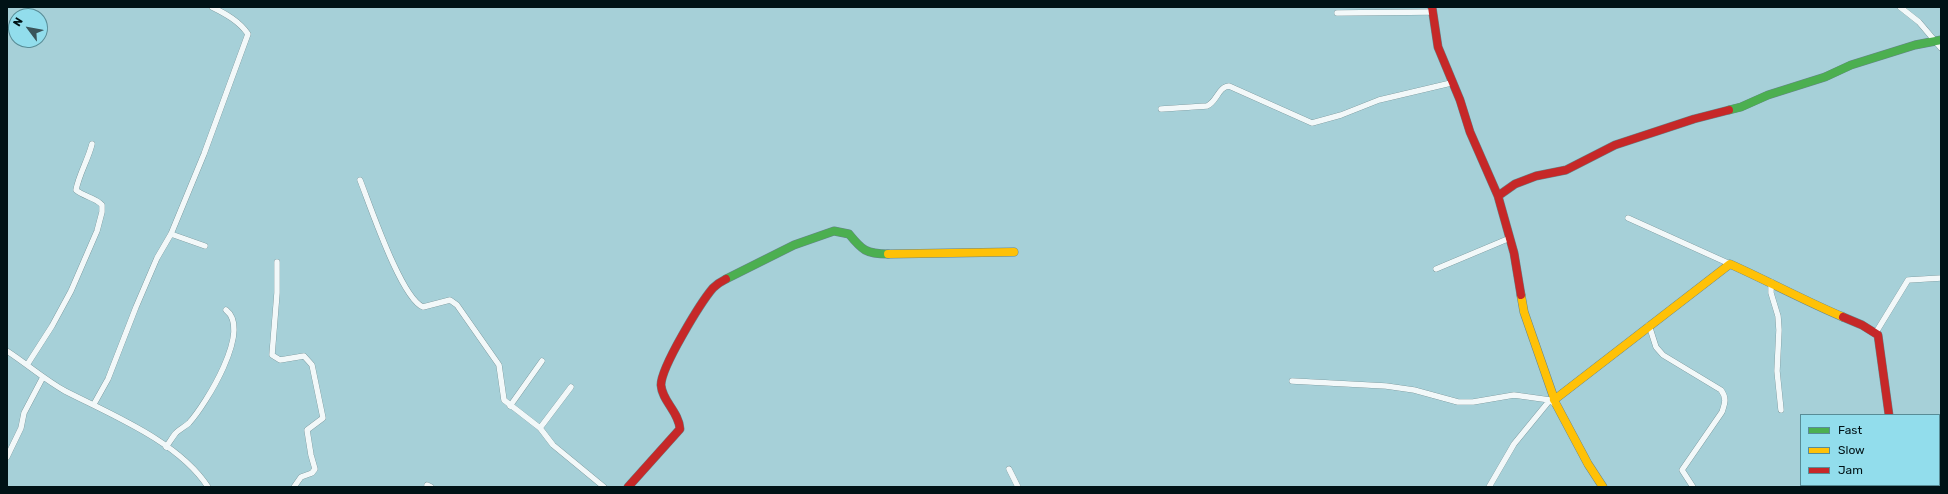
<!DOCTYPE html>
<html>
<head>
<meta charset="utf-8">
<style>
	body { margin:0 }
	#map { position:relative; width:1948px; height:494px; overflow:hidden; background:#a6d0d8; font-family:Rubik,sans-serif }
	canvas { display:block }
	.frame { position:absolute; inset:0; border:8px solid #001216; pointer-events:none }
	.legend { position:absolute; left:1800px; top:414px; width:140px; height:72px; box-sizing:border-box; background:#92ddec; border:1px solid #588c96; margin:0; padding:5px 7px; list-style:none; font-size:12px; color:#001216 }
	.legend li { display:flex; align-items:center; gap:8px; height:20px }
	.legend b { width:20px; border:1px solid #588c96 }
	.north { position:absolute; left:8px; top:8px; width:40px; height:40px; box-sizing:border-box; background:#92ddec; border:1px solid #588c96; border-radius:50%; rotate:302deg; font-size:11px; font-weight:700; line-height:16px; text-align:center; color:#001216 }
	.north::after { content:''; display:block; margin:auto; width:14px; height:18px; background:#3a545a; clip-path:polygon(50% 0,100% 100%,50% 72%,0 100%) }
</style>
</head>
<body>
<div id="map">
<canvas width="1948" height="494"></canvas>
<div class="frame"></div>
<ul class="legend">
<li><b style="height:5px;background:#4caf50"></b>Fast</li>
<li><b style="height:5px;background:#ffc107"></b>Slow</li>
<li><b style="height:5px;background:#c62828"></b>Jam</li>
</ul>
<div class="north">N</div>
</div>
<script>
const ctx = document.querySelector('canvas').getContext('2d');
ctx.lineJoin = 'round';
function stroke(path, color, width, dash) { ctx.strokeStyle = color; ctx.lineWidth = width; ctx.lineCap = dash ? 'butt' : 'round'; ctx.setLineDash(dash || []); ctx.stroke(path); }
const street = new Path2D(`
	M1900,7l19,15 22,26
	M1337,13l96,-1
	M1161,109l46,-3c10,-4 11,-19 22,-20l83,37 29,-8 38,-15 72,-17
	M360,180c10,25 41,118 63,127l27,-7 7,5 42,60 5,35 36,28 13,17 51,42
	M1628,218l102,46
	M171,234l34,12
	M277,262v31l-5,62 8,5 24,-4 8,9 11,53 -16,12 4,25 4,14 -3,4 -11,4 -7,10
	M1436,269l74,-31
	M1771,282v11l7,23 1,14 -2,41 4,39
	M1649,325l7,22 7,8 58,35c6,8 4,13 1,22l-40,58 11,17
	M1875,334l33,-54 33,-2
	M7,351c20,13 38,29 58,40 47,24 114,51 143,96
	M27,365l25,-39 19,-35 26,-60 5,-19v-7c-7,-8 -18,-8 -26,-15 3,-16 12,-30 16,-46
	M1292,381l94,5 28,4 44,12h15l41,-7 36,5 5,4
	M94,404l14,-25 28,-72 21,-49 14,-24 33,-80 44,-120c-9,-13 -22,-20 -36,-27
	M510,406l32,-45
	M540,428l31,-41
	M166,447c3,-4 6,-9 9,-13 4,-5 10,-7 14,-11 17,-19 63,-93 37,-113
	M7,457l14,-29 3,-15 19,-36
	M1009,469l9,18
	M427,485l4,2
	M1896,485v2
	M1489,487l25,-43 36,-44`);
const fast = new Path2D(`
	M1729,110l12,-3 27,-12 57,-18 26,-12 64,-20 26,-5
	M726,279l68,-34 40,-14 15,3c13,16 17,20 39,20`);
const slow = new Path2D(`
	M888,254l126,-2
	M1521,295l3,17 32,92 32,60 15,23
	M1554,400l176,-136c38,17 75,37 113,53`);
const jam = new Path2D(`
	M1432,7l6,40 22,53 10,32 28,64 16,57 7,42
	M1498,196l17,-12 21,-8 30,-6 49,-25 79,-26 35,-9
	M1843,317l19,8 16,10 11,80
	M628,487l52,-58c-1,-17 -18,-28 -19,-44 0,-18 40,-83 52,-97 4,-4 9,-7 13,-9`);
stroke(street, '#658489', 6);
stroke(fast, '#658489', 9);
stroke(slow, '#658489', 9);
stroke(jam, '#658489', 9);
stroke(street, '#f2f8f9', 5.5);
stroke(fast, '#4caf50', 8);
stroke(slow, '#ffc107', 8);
stroke(jam, '#c62828', 8);
</script>
</body>
</html>
